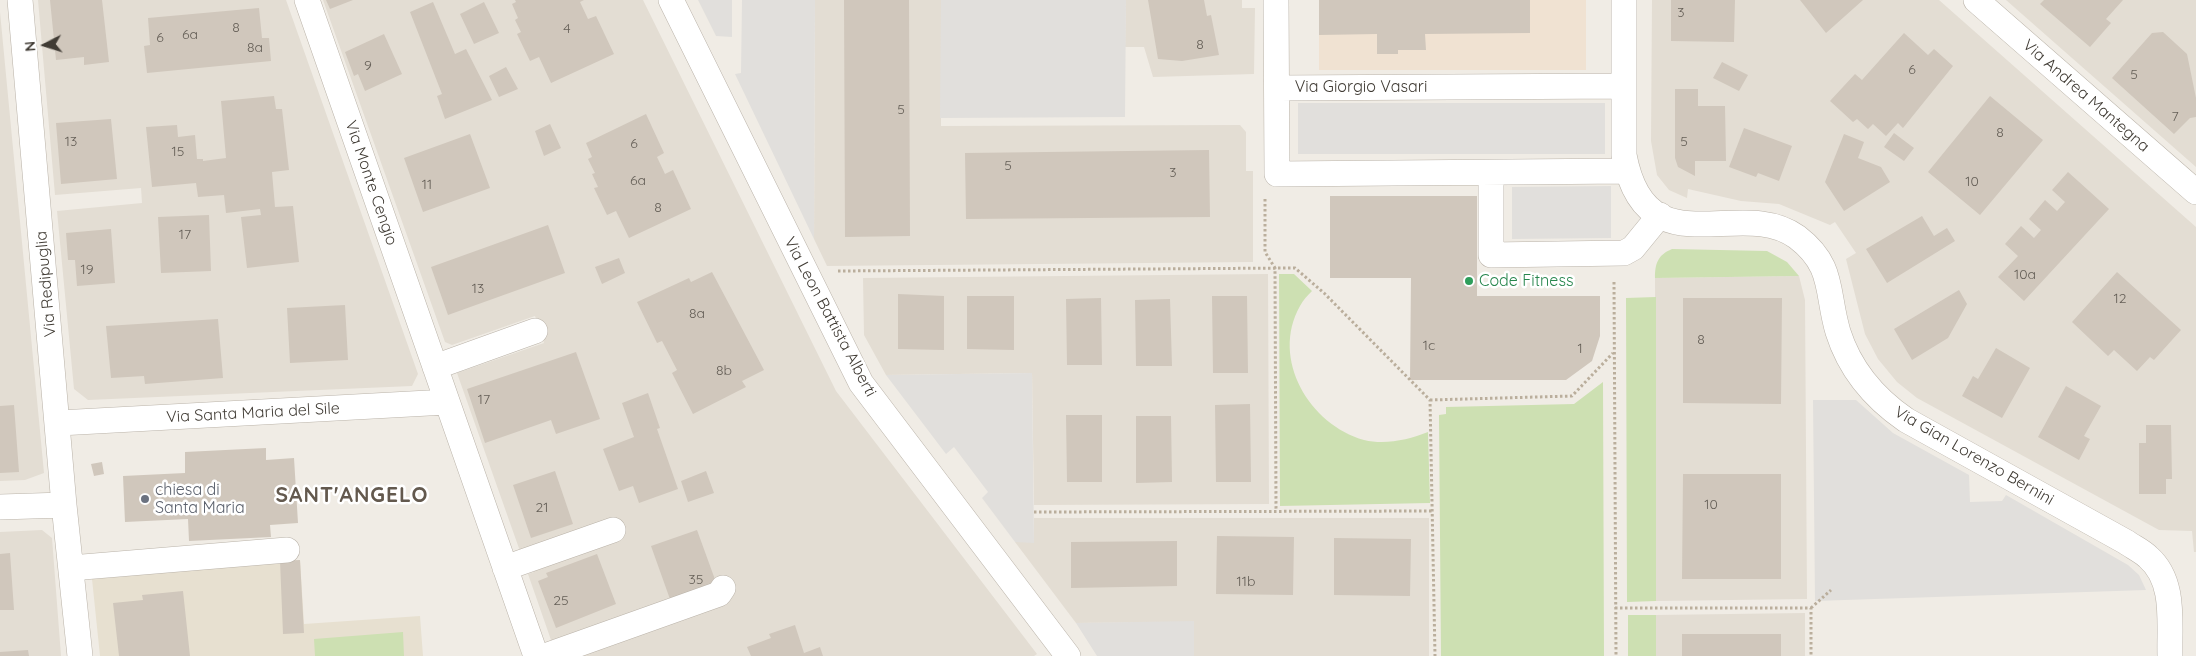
<!DOCTYPE html>
<html>
<head>
<meta charset="utf-8">
<style>
	body { margin:0 }
	#map { position:relative; width:2196px; height:656px; overflow:hidden; background:#f0ece5; font-family:Quicksand,sans-serif }
	canvas { display:block }
	.north { position:absolute; left:20px; top:20px; width:50px; height:50px; -webkit-text-stroke:4px #fff; paint-order:stroke; rotate:265deg; font-size:14px; font-weight:700; line-height:20px; text-align:center; color:#413c35 }
	.north::after { content:''; display:block; margin:auto; width:18px; height:22px; background:#413c35; clip-path:polygon(50% 0,100% 100%,50% 72%,0 100%) }
</style>
</head>
<body>
<div id="map">
<canvas width="2196" height="656"></canvas>
<div class="north">N</div>
</div>
<script>
const ctx = document.querySelector('canvas').getContext('2d');
ctx.lineJoin = 'round';
function fillPath(path, color) { ctx.fillStyle = color; ctx.fill(path, 'evenodd'); }
function stroke(path, color, width, dash) { ctx.strokeStyle = color; ctx.lineWidth = width; ctx.lineCap = dash ? 'butt' : 'round'; ctx.setLineDash(dash || []); ctx.stroke(path); }
function drawText(font, color, halo, rows, align = 'center') {
  ctx.font = font + ' Quicksand,sans-serif'; ctx.lineWidth = 5; ctx.setLineDash([]); ctx.textBaseline = 'middle'; ctx.strokeStyle = halo; ctx.fillStyle = color; for (const [text, x, y, turn = 0] of rows) {
    ctx.save(); ctx.translate(x, y); ctx.rotate((+turn || 0) * Math.PI / 180); ctx.textAlign = isNaN(turn) ? turn : align; if (halo) ctx.strokeText(text, 0, 0); ctx.fillText(text, 0, 0); ctx.restore();
  }
}
const residential = new Path2D(`
	M38,0h248l132,374 -6,12 -324,14 -14,-11 -17,-178 85,-8 -1,-15 -86,7z
	M323,0h320l193,391 201,263 -3,2h-468l144,-68 -152,56 -7,-4 -23,-66 6,-2 -2,-6 -11,-12 -64,-181 87,-30 -9,-27 -83,29 -7,-3z
	M815,0h126v126l299,-1 6,7v39h7v91l-426,4 -13,-27z
	M1126,0h116v8h13l-1,66 -101,3 -9,-30h-19z
	M1652,0h287l257,227v325h-2l-2,-21 -33,-1 -242,-132 -20,-16 -19,-23 -13,-25 -19,-75 10,-6 -21,-31 -5,3 -51,-21 -38,-3 -53,-12 -1,9 -18,-8 -12,-15 -6,-34z
	M2006,0h190v167z
	M0,12l44,461 -19,7 -25,1z
	M1268,274l1,230 -235,1 -2,-132 -146,2 -22,-40 -1,-57z
	M1799,276l6,24 2,299 -151,2 -1,-323z
	M1034,518h395v138h-235v-34l-118,1 -61,-81h19z
	M42,530l10,8 9,118h-61v-124z
	M1805,613v43h-149v-41z`);
const commercial = new Path2D(`
	M1319,0h267v70h-267z`);
const education = new Path2D(`
	M300,560l4,64 116,-8 3,40h-323l-8,-77z`);
const green = new Path2D(`
	M1672,249l95,2 20,11 12,14 -144,2c0,-15 3,-23 17,-29z
	M1279,274h15l18,17c-4,4 -9,9 -12,15 -30,53 10,119 64,134 21,5 44,0 64,-8l2,71 -150,3z
	M1656,297v304l-29,1 -1,-304z
	M1603,382l1,274h-163l-2,-241 7,-1v-7l128,-3z
	M1628,615h28v41h-28z
	M403,632l1,24h-89l-1,-17z`);
const parking = new Path2D(`
	M698,0h34v37l-16,-1z
	M742,0h73l-1,239 -79,-165 6,-1z
	M941,0h185l-1,117 -185,1z
	M1298,103h307v51h-307z
	M1611,186v52l-99,1v-52z
	M1032,373l2,170 -19,-1 -33,-44 6,-6 -34,-45 -8,7 -60,-79z
	M1813,400h43l37,33 76,42 1,27 32,-1 4,-6 122,70 11,10 7,15 -331,11z
	M1194,621v35h-97l-21,-33z`);
const building = new Path2D(`
	M50,0h52l7,62 -25,3v-8l-28,3z
	M326,0h27l-23,9z
	M515,0h69l-4,2 8,17 8,-3 18,38 -63,29 -12,-26 -9,4 -13,-27 4,-2 -6,-12 3,-2 -6,-14 4,-2z
	M844,0h65l1,236 -65,1z
	M1148,0h56l3,16 4,-1 8,40 -37,6 -24,-2z
	M1319,0h211v33l-105,1 1,16h-28v4h-21v-20l-58,1z
	M1671,0h64l-1,42 -63,-1z
	M1800,0h63l-37,33z
	M2044,0h79l-17,19 5,4 -21,24 -50,-43z
	M433,2l22,52 11,-5 26,51 -47,19 -8,-23 5,-2 -32,-82z
	M484,2l15,31 -25,11 -14,-30z
	M259,8l3,30h7l2,23 -124,12 -3,-27 6,-1 -2,-27z
	M2163,32l24,22 9,44v19l-6,1 -16,16 -62,-56 40,-45z
	M1904,33l24,22 6,-6 19,17 -50,62 -5,-5 -12,13 -13,-12 -5,5 -11,-10 -4,3 -23,-21 25,-27 7,6z
	M384,34l18,40 -37,17 -7,-17 -4,2 -9,-24z
	M1722,62l26,13 -9,16 -26,-13z
	M506,67l12,22 -19,8 -10,-21z
	M1675,89h23v17h27l1,55h-31v15l-17,-9 -3,-9z
	M274,96l2,13h6l7,61 -17,2 3,35 18,-1 6,56 -52,6 -6,-51 20,-2 -1,-6 -34,4 -2,-18 -26,2 -2,-14 -44,4 -6,-60 31,-2 1,12 17,-2 2,24h6v2l23,-3 -5,-57z
	M1990,96l53,44 -63,75 -52,-43z
	M646,114l18,39 -7,4 8,17 8,-4 18,39 -62,29 -13,-27 -9,4 -13,-27 4,-1 -6,-13 3,-1 -7,-14 4,-2 -6,-14z
	M111,119l6,60 -56,5 -5,-61z
	M550,124l11,24 -17,8 -9,-25z
	M1744,128l48,18 -13,35 -21,-8 -2,4 -27,-10z
	M1894,133l20,15 -10,13 -20,-14z
	M470,134l20,54 -67,24 -19,-54z
	M1844,134l20,8 -6,16 23,9 9,15 -46,29 -19,-29z
	M1209,150l1,67 -244,2 -1,-66z
	M2068,172l41,37 -85,92 -26,-24 20,-21 -13,-12 16,-18 13,12 7,-8 -12,-11 16,-19 12,11 8,-9 -13,-12z
	M1330,196h147v100h123v40l-8,25 -26,19h-156l1,-102h-81z
	M209,215l2,56 -50,2 -3,-56z
	M1922,216l12,20 13,-8 8,13 -68,42 -21,-34z
	M548,225l17,48 -117,42 -17,-48z
	M111,229l4,54 -38,3 -2,-26h-7l-2,-27z
	M619,258l6,15 -23,11 -7,-17z
	M712,272l52,98 -22,11 4,6 -53,27 -21,-41 5,-3 -15,-29 -5,2 -20,-41 52,-24 2,4z
	M2117,272l64,58 -27,30 -4,-3 -13,14 -23,-21 -6,6 -36,-34z
	M1959,290l8,14 -19,34 -36,22 -18,-31z
	M898,294l46,2v54l-46,-1z
	M967,296h47v54l-47,-1z
	M1212,296h35l1,77h-35z
	M1101,298l1,67h-35l-1,-66z
	M1683,298h99l-1,106 -98,-1z
	M1170,299l2,67h-36l-1,-66z
	M345,305l3,55 -58,3 -3,-55z
	M218,319l5,59 -78,6 -1,-8 -33,2 -5,-52z
	M1996,348l34,20 -28,50 -40,-22 11,-20 5,3z
	M576,352l24,67 -44,15 -5,-14 -66,23 -18,-54z
	M2066,386l35,20 -17,30 6,3 -11,21 -41,-23z
	M648,393l12,35 -3,1 21,60 -39,14 -6,-17 -14,5 -16,-42 31,-12 -12,-34z
	M1250,404l1,78h-35l-1,-77z
	M14,405l5,67 -19,1v-67z
	M1066,415h36v67h-35z
	M1136,416h35l1,66 -36,1z
	M2146,425h25l1,54h-6v15h-27v-51h7z
	M266,448v12l28,-2 4,65 -28,2 1,12 -82,4 -1,-22 -63,3 -2,-46 62,-3v-21z
	M102,462l2,12 -10,2 -3,-12z
	M555,471l18,53 -42,14 -18,-53z
	M706,471l8,22 -26,9 -7,-21z
	M1683,474h98v105h-99z
	M697,530l20,55 -46,17 -20,-56z
	M1217,536l77,1 -1,58 -77,-1z
	M1334,538l77,1 -1,57 -76,-1z
	M1177,541v45l-106,2v-46z
	M10,553l4,57h-14v-56z
	M597,554l19,50 -60,24 -18,-47 10,-4 -2,-4z
	M300,560l4,73 -21,1 -3,-73z
	M183,591l7,65h-71l-6,-53 30,-3 -1,-5z
	M795,625l9,28 16,-6 3,9h-72l-4,-9 24,-9 -2,-4z
	M1682,634h99v22h-99z
	M28,650l1,6h-29v-4z`);
const path = new Path2D(`
	M1265,199v53l10,16 1,242
	M838,271l457,-3 29,25 106,107 5,256
	M1614,282l2,374
	M1430,400l142,-4 41,-43
	M1034,512l399,-1
	M1615,608h196v48
	M1811,608l20,-18`);
const minor = new Path2D(`
	M20,0l44,505 16,151
	M307,0l229,656
	M671,0l190,383 207,273
	M1276,0l1,174 350,-3
	M1624,0v155c22,117 116,40 173,82 38,29 29,55 41,95 12,38 36,66 68,88l220,122c7,5 16,9 22,15 28,24 21,66 22,99
	M1976,0l220,192
	M1278,88l346,-2
	M1491,174v81l133,-2 9,-5 27,-33
	M435,367l100,-36
	M59,423l388,-21
	M0,507l64,-2
	M71,568l216,-18
	M505,568l108,-38
	M545,656l174,-62 4,-6`);
const markers = [
	[1469,281,5,"#2e9e5b"],
	[145,499,5,"#6b7280"]
];
const numberNames = [
	["3",1681,13],
	["8",236,28],
	["4",567,29],
	["6a",190,35],
	["6",160,38],
	["8",1200,45],
	["8a",255,48],
	["9",368,66],
	["6",1912,70],
	["5",2134,75],
	["5",901,110],
	["7",2175,117],
	["8",2000,133],
	["13",71,142],
	["5",1684,142],
	["6",634,144],
	["15",178,152],
	["5",1008,166],
	["3",1173,173],
	["6a",638,181],
	["10",1972,182],
	["11",427,185],
	["8",658,208],
	["17",185,235],
	["19",87,270],
	["10a",2025,275],
	["13",478,289],
	["12",2120,299],
	["8a",697,314],
	["8",1701,340],
	["1c",1429,346],
	["1",1580,349],
	["8b",724,371],
	["17",484,400],
	["10",1711,505],
	["21",542,508],
	["35",696,580],
	["11b",1246,582],
	["25",561,601]
];
const streetNames = [
	["Via Giorgio Vasari",1361,87],
	["Via Andrea Mantegna",2086,96,41],
	["Via Monte Cengio",371,183,71],
	["Via Redipuglia",46,284,-95],
	["Via Leon Battista Alberti",830,317,62],
	["Via Santa Maria del Sile",253,413,-3],
	["Via Gian Lorenzo Bernini",1974,456,30]
];
const leisureNames = [
	["Code Fitness",1479,281]
];
const worshipNames = [
	["chiesa di",155,490],
	["Santa Maria",155,508]
];
const districtNames = [
	["SANT'ANGELO",352,496]
];
fillPath(residential, '#e3ddd3');
fillPath(commercial, '#f0e2d2');
fillPath(education, '#e7e0d0');
fillPath(green, '#cde0b2');
fillPath(parking, '#e1dfdc');
fillPath(building, '#d0c7bc');
stroke(minor, '#bab3a9', 26);
stroke(path, '#baae9c', 3, [2.5, 2.5]);
stroke(minor, '#fff', 25);
for (const [x, y, r, color] of markers) { const dot = new Path2D(); dot.arc(x, y, r, 0, 2 * Math.PI); ctx.fillStyle = color; ctx.fill(dot); stroke(dot, '#fff', 2); }
drawText('14px', '#655f57', null, numberNames);
drawText('16px', '#413c35', '#fff', streetNames);
drawText('16px', '#27864d', '#fff', leisureNames, 'left');
drawText('16px', '#5b616d', '#fff', worshipNames, 'left');
ctx.letterSpacing = '1px';
drawText('bold 21px', '#63594e', '#fff', districtNames);
ctx.letterSpacing = '0px';
</script>
</body>
</html>
